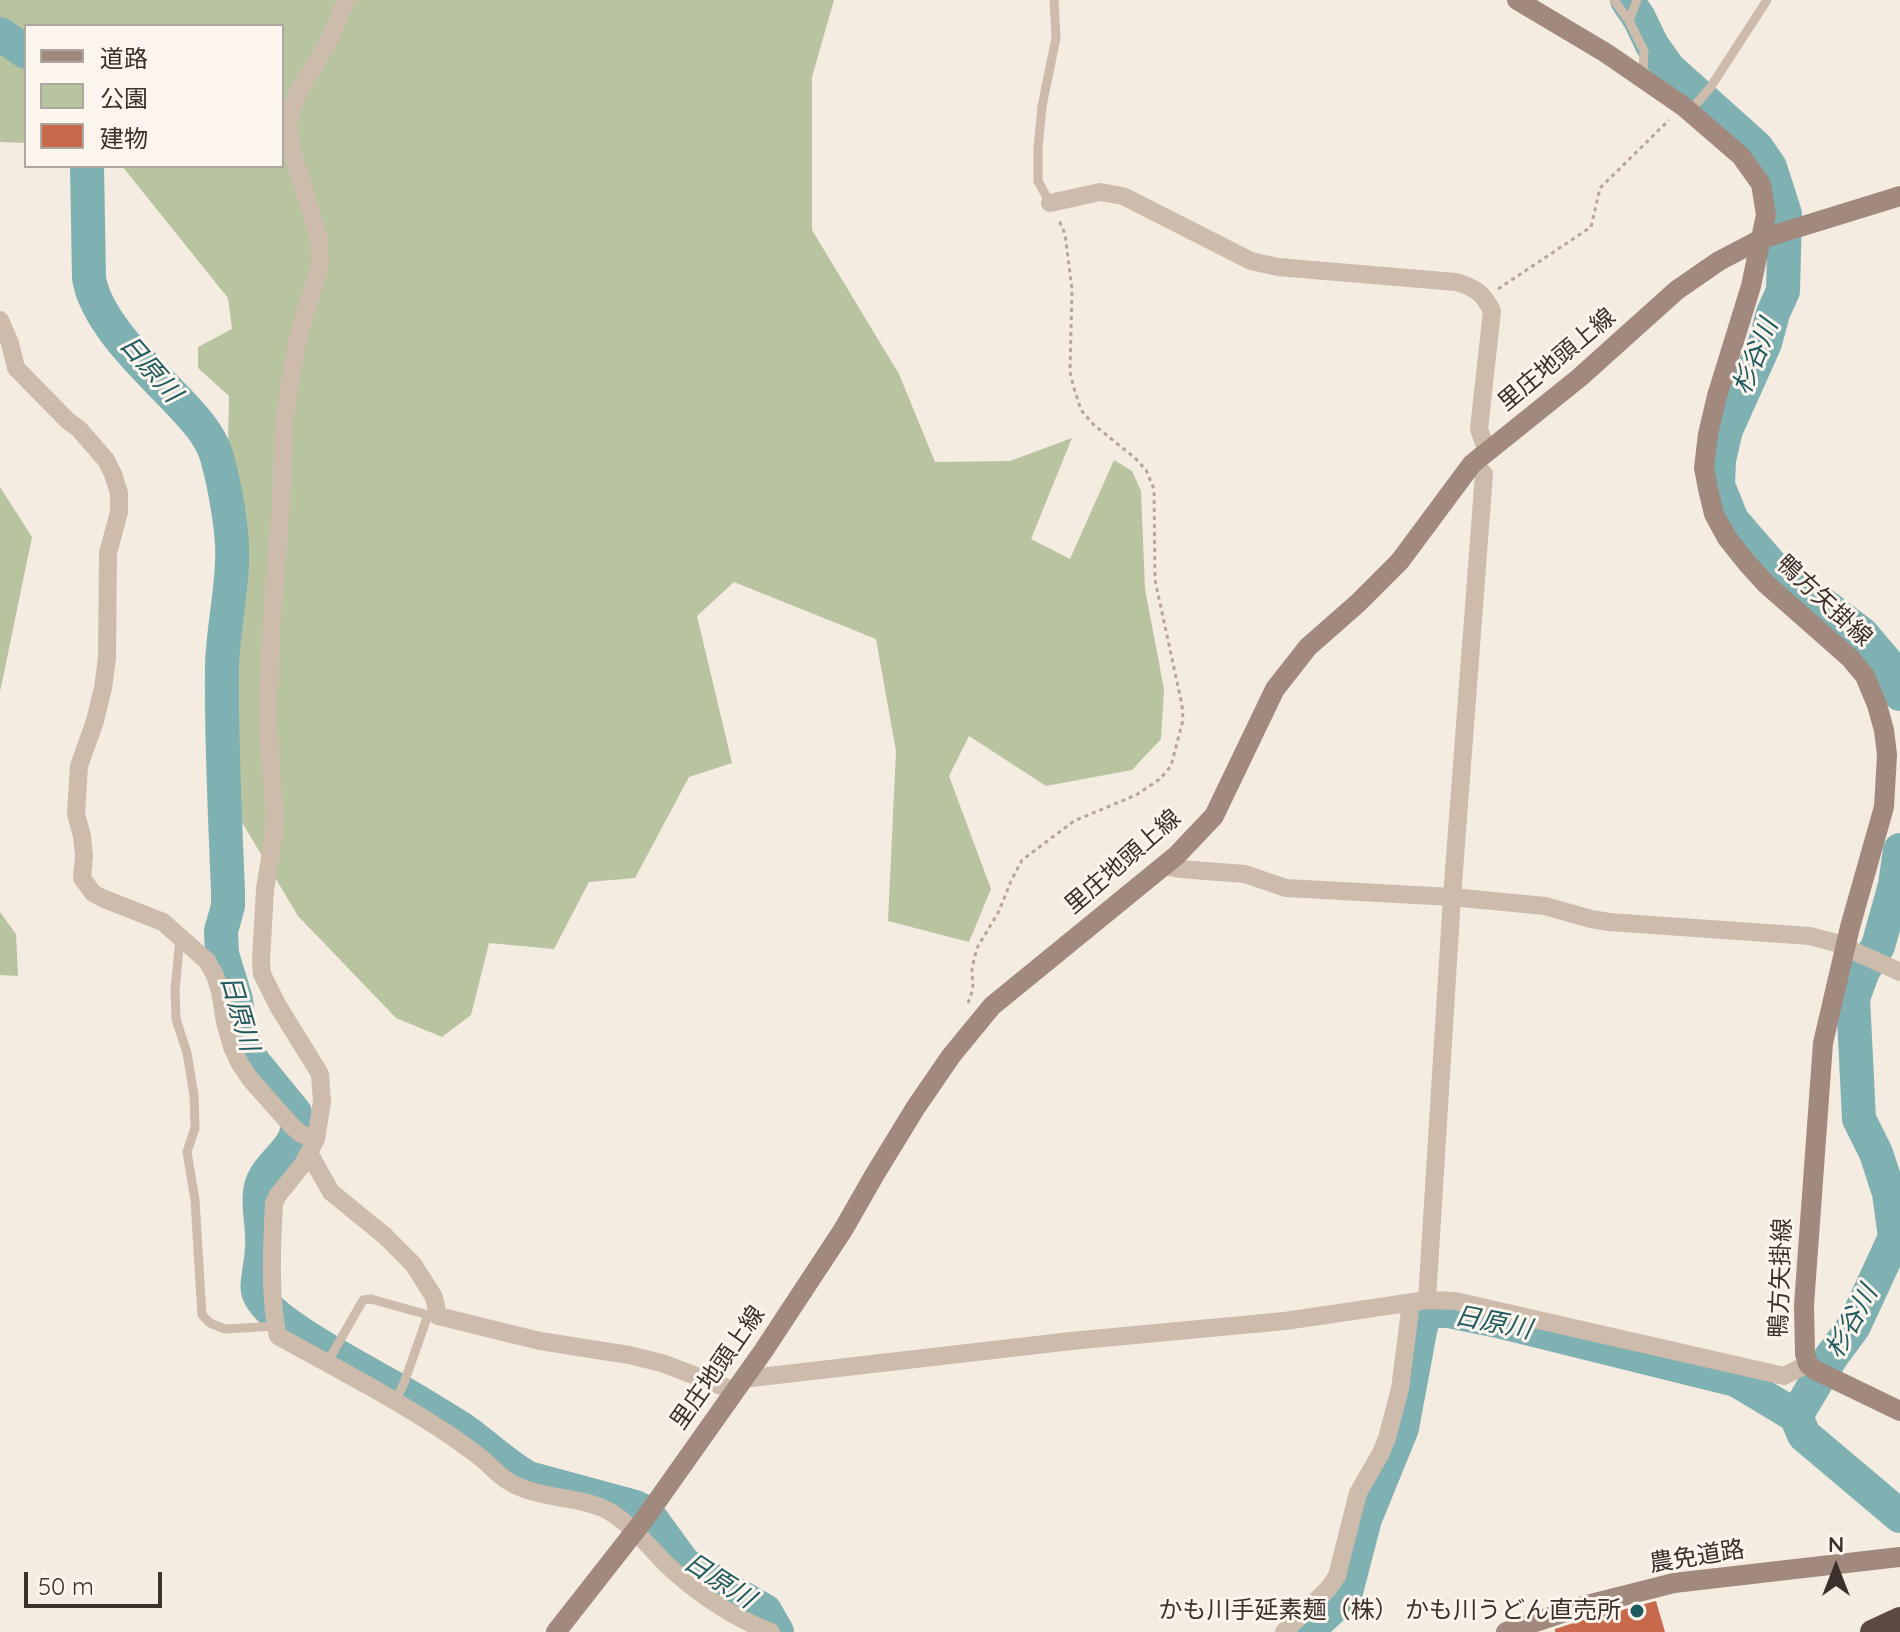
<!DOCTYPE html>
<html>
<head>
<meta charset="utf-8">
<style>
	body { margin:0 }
	#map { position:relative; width:1900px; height:1632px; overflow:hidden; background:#f4ebe1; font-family:Quicksand,"Noto Sans JP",sans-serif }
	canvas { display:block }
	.legend { position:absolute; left:24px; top:24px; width:260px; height:144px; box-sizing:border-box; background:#fbf5ee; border:2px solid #aea6a0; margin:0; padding:10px 14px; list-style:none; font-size:24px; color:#3b302b }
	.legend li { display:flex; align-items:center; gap:16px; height:40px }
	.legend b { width:40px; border:2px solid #aea6a0 }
	.north { position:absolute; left:1796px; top:1528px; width:80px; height:80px; -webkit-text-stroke:6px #fbf5ee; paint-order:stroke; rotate:0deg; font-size:22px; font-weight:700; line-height:32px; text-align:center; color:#3b302b }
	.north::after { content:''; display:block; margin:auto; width:28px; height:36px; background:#3b302b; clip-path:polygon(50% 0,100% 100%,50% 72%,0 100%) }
	.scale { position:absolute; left:24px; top:1572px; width:138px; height:36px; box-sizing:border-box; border:4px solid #3b302b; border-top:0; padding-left:10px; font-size:24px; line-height:28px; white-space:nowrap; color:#3b302b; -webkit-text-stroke:6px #fbf5ee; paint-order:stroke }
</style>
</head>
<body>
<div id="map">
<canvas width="1900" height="1632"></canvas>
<ul class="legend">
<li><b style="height:10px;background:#a18a7d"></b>道路</li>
<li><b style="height:22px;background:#b8c4a0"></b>公園</li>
<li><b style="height:22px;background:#c8694b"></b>建物</li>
</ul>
<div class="north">N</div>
<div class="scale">50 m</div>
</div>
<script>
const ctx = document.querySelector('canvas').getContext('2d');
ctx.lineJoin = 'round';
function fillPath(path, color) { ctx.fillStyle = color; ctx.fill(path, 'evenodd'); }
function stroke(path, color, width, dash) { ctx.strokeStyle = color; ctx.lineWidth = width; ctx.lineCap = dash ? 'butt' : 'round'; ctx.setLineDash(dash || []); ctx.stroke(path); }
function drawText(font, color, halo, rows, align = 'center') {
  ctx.font = font + ' Quicksand,"Noto Sans JP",sans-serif'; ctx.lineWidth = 6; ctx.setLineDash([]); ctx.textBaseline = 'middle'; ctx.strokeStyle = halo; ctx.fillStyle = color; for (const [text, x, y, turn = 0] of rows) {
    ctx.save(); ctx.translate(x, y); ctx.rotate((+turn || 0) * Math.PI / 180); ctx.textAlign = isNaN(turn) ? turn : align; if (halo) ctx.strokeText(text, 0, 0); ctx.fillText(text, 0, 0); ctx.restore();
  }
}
const green = new Path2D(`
	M0,0h834l-22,77v153l87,144 36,88 75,-1 62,-23 -41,101 39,20 44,-99 18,11 9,20 4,98 19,100 -3,50 -29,31 -86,16 -77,-50 -20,40 42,113 -22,53 -81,-21 8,-170 -20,-112 -142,-57 -37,34 35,147 -43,14 -54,101 -46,4 -35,67 -65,-6 -18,72 -29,22 -46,-19 -98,-102 -58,-97 -4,-158 9,-122 -17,-94 1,-49 -31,-28v-21l34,-18 -4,-31 -106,-132h160v-140h-256v17l-26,-19z
	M0,41l21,13 5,7v82l-26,-1z
	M0,487l32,50 -32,155z
	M0,912l16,22 2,42 -18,-1z`);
const river = new Path2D(`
	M1627,0l12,18 13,27 17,24 88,79 13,19 15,47 -2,77 -10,22 -8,30 -39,87 -7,30 -1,25 14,35 44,51 27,28 17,3 42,32 28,33 10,27
	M0,34l26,18
	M87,166l2,112c7,45 61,93 92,126 14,15 28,30 35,50 8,27 18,80 16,108 -1,34 -9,69 -10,103 -1,75 3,151 6,226v15l-7,25 1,23 14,46 3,23 8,31 48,59c13,37 -33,48 -35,80 -2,14 2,29 2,43 1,12 -1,24 -3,36 0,5 -3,14 -1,19 6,29 110,82 138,98 21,12 42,25 63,38 24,16 44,37 69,51l107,29 12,6 37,51 81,47 12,21
	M1796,1416l35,-59 23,-31 41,-89 -6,-44 -13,-40 -17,-34 -6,-121 10,-27 15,-25 17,-61 5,-35
	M1796,1416l8,19 96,81
	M1306,1632l29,-27 11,-13 19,-73 37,-91 19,-102 4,-10 6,-5h18l49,10 238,59 60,36`);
const building = new Path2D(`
	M1656,1601l9,31h-110v-3l28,-9z`);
const path = new Path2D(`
	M1498,289l93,-62 9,-39 69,-68
	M968,1003l5,-14 -1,-21 5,-20 22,-37 12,-30 11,-21 52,-39 62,-26 24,-16 11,-13 12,-46 -1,-15 -27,-125 -1,-91 -8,-19 -11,-12 -41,-33 -13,-15 -7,-22 -4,-16 2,-83 -7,-55 -7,-16`);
const lane = new Path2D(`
	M1614,0l15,21
	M1637,0l-8,21 15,30 -1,24
	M1689,112l21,-24 57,-88
	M1050,203l-12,-22v-32l4,-43 14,-68 -2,-38
	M180,938l-5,52 1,29 11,34 7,42 1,33 -8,24 8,48 7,115 8,8 15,6 51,-3
	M327,1363l36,-63 8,-1 57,16
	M395,1402l9,-19 24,-68 6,1`);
const street = new Path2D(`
	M346,0l-19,45 -30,49 -9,30 6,34 25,80 1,26 -23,78 -13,77 -3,84 -10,133 -3,67 1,44 6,66 -1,20 -9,56 -4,72 1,13 16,32 42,68 2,28 -6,37 -13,25 -25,31 -4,8c-2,40 -5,95 4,133 58,32 118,63 173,100 10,7 20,14 30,22 9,7 17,17 27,23 31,20 73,13 104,32 21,14 36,32 53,50 29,28 68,55 106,69
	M1050,203l50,-11 23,4 128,65 27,6 178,15c20,6 27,11 36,29l-13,118 8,23
	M0,320l10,23 6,25 52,53 11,8 27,31 7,14 6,19v19l-11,41 -1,105 -4,30 -8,33 -16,45 -3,48 6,22 2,20 -2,22 11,15 9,5 61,24 44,39 8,14 5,16 5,31 7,25 8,17 11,16 40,45 10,9 15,5
	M1163,866l17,3 65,5 41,14 166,9 93,9 46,13 18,3 201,14 26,7 64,29
	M309,1153l22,39 54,44 28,28 21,33 4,19 102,25 89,14 33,8 73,28
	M1427,1300l25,-403 32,-423 -12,-10
	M743,1379l328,-38 214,-20 142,-21 28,1 329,75 24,-12
	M1284,1632l44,-43 9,-13 21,-83 23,-40 6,-15 13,-49 11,-86`);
const secondary = new Path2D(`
	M1517,0l89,53 77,53 58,50 20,28 5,31 -15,71 -34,110 -9,38 -4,34 4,21 6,25 13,24 20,25 19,21 84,74 15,18 12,29 7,25 3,25 -3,52 -34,120 -27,116 -19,262 1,49 3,10 7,6 85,41
	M556,1632l87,-111 121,-171 79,-120 32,-56 41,-67 35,-51 41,-50 185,-151 37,-39 61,-127 33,-42 50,-44 42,-42 72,-97 107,-86 98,-88 42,-29 42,-22 139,-43
	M1506,1632l77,-26 91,-23 226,-26`);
const highway = new Path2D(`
	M1872,1632l28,-13`);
const markers = [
	[1637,1611,8,"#1f5a5e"]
];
const streetNames = [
	["里庄地頭上線",1557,360,-40],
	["鴨方矢掛線",1824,601,43],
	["里庄地頭上線",1123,862,-41],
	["鴨方矢掛線",1781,1278,-88],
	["里庄地頭上線",718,1368,-55],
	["農免道路",1697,1557,-9]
];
const poiNames = [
	["かも川手延素麺（株） かも川うどん直売所",1621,1611]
];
const waterNames = [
	["杉谷川",1756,357,-68],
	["日原川",150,369,49],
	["日原川",239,1013,74],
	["杉谷川",1852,1322,-61],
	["日原川",1493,1323,11],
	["日原川",719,1581,33]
];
fillPath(green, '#b8c4a0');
stroke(river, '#7fb0b2', 34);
fillPath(building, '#c8694b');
stroke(path, '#b9a596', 3, [4, 4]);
stroke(lane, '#cdbbac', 9);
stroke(street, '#cdbbac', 18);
stroke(secondary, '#a18a7d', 20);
stroke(highway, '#5c4a42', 24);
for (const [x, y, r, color] of markers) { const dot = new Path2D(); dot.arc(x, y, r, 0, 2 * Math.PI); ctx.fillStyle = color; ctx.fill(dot); stroke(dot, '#fbf5ee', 3); }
drawText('24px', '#3b302b', '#fbf5ee', streetNames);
drawText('24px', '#3b302b', '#fbf5ee', poiNames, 'right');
drawText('italic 26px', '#1f5a5e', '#fbf5ee', waterNames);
</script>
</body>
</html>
